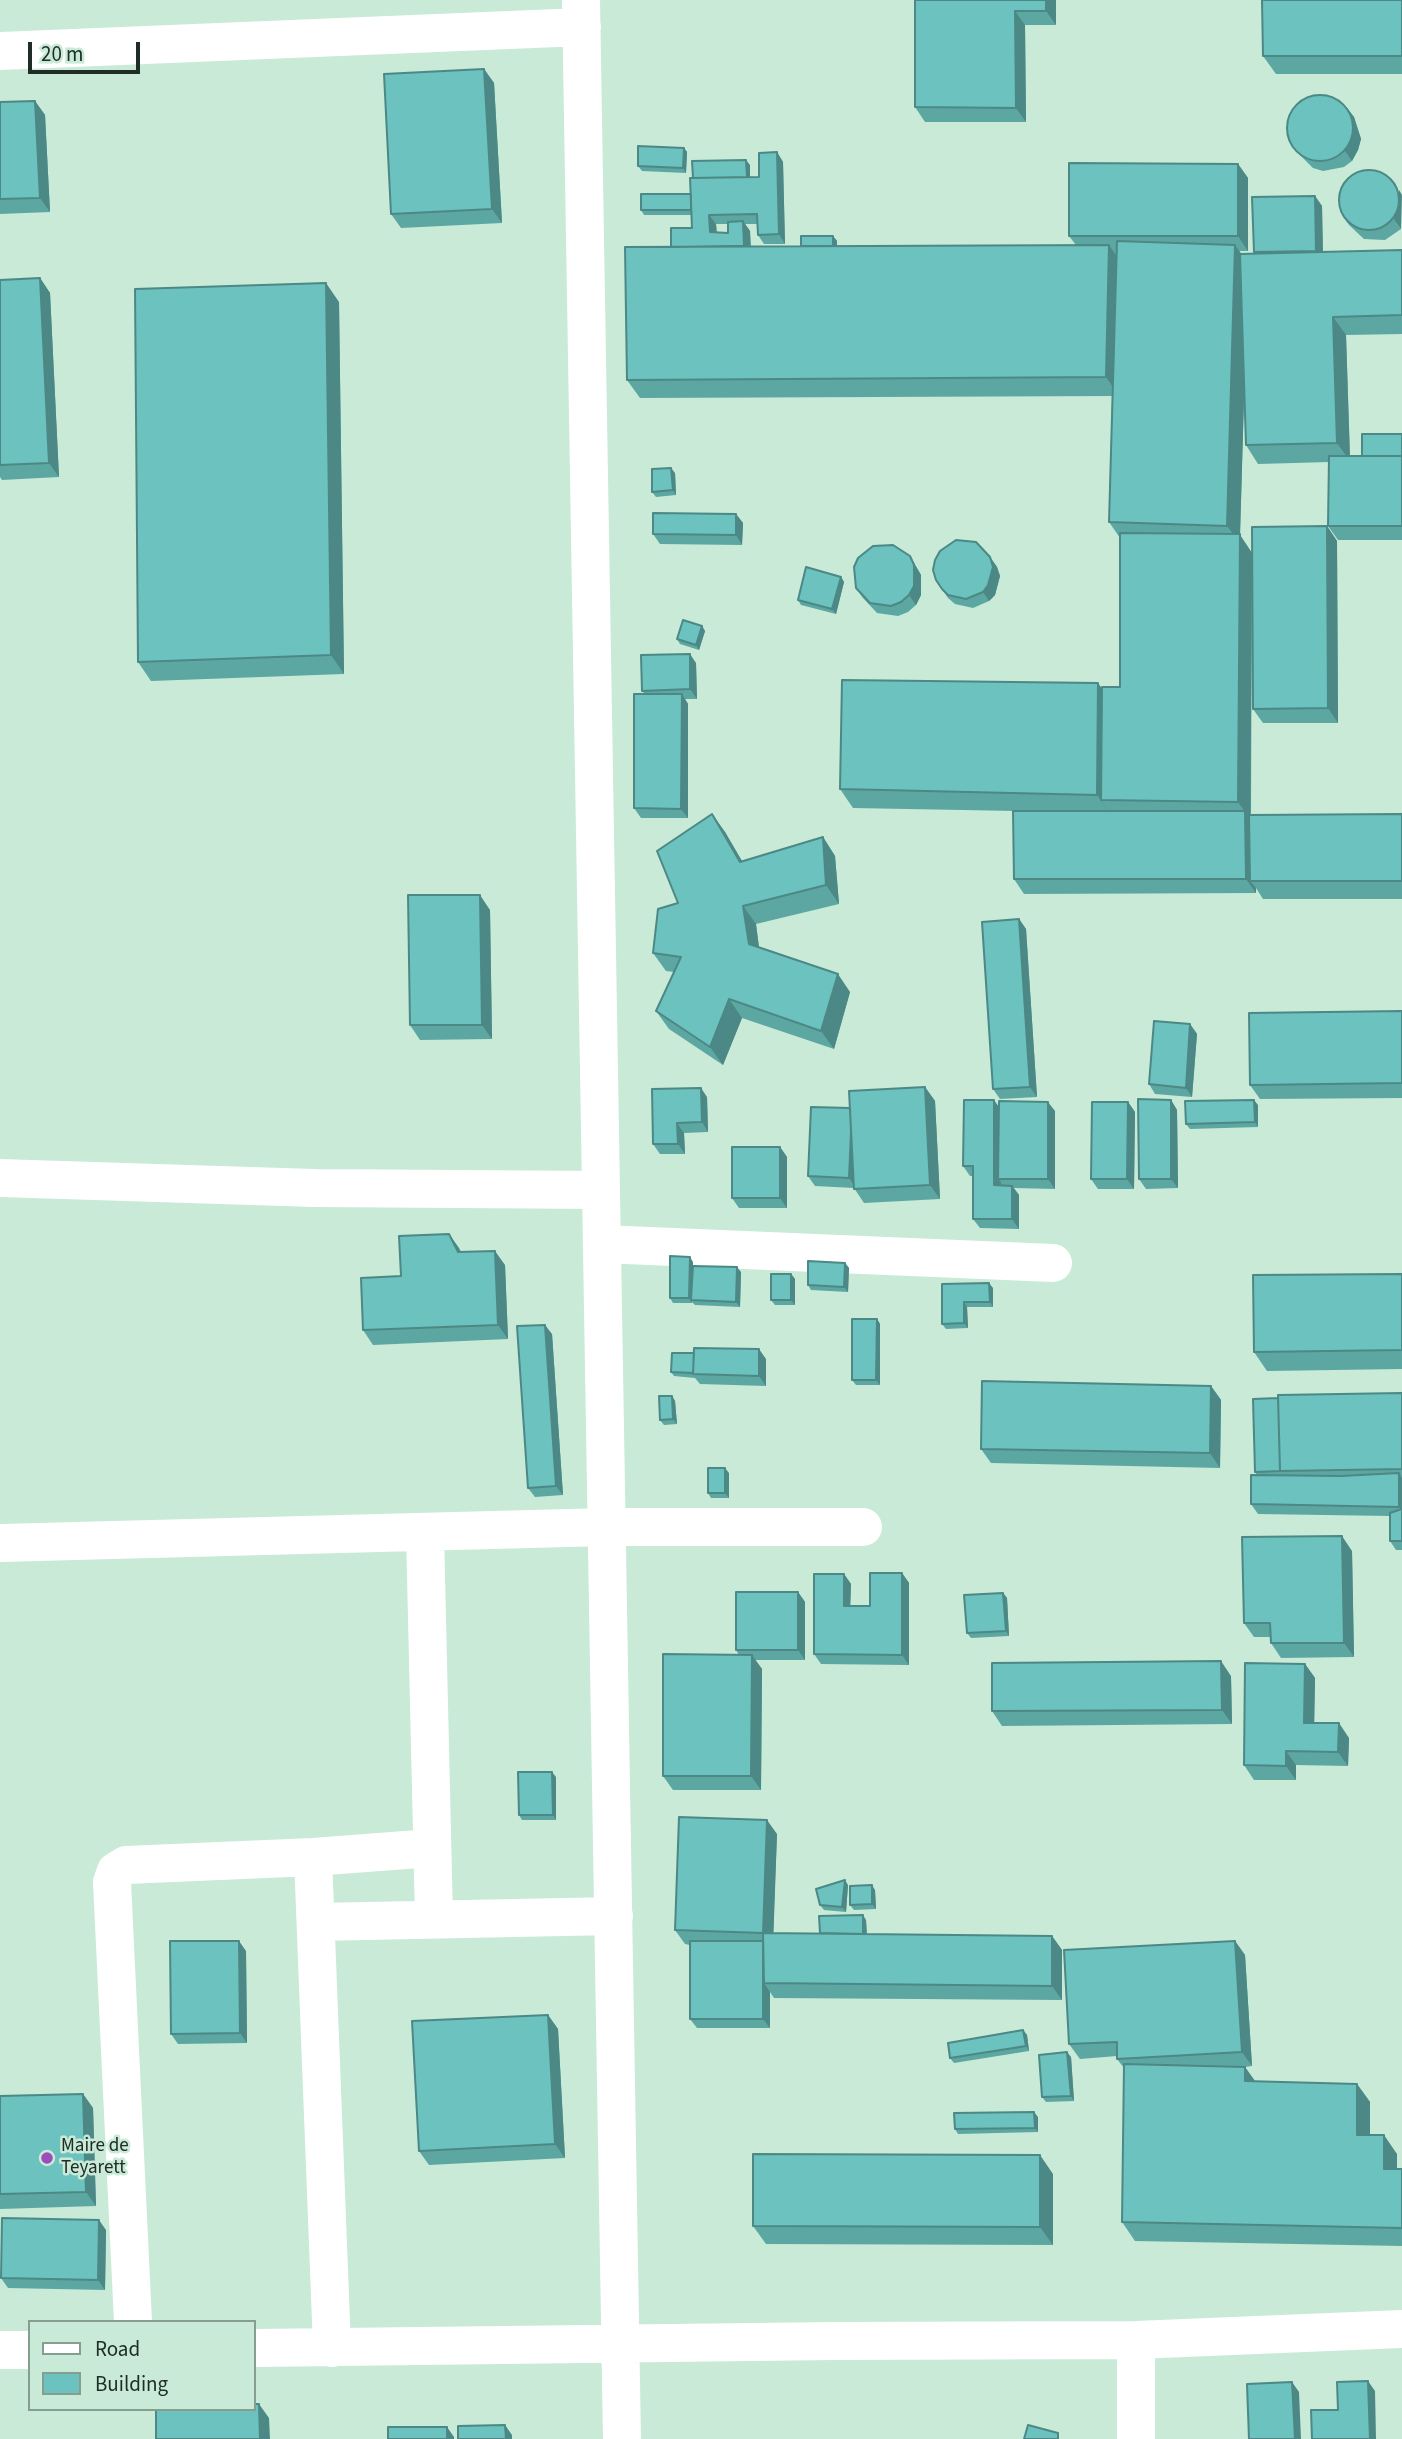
<!DOCTYPE html>
<html>
<head>
<meta charset="utf-8">
<style>
	body { margin:0 }
	#map { position:relative; width:1402px; height:2439px; overflow:hidden; background:#c8ead7; font-family:"Source Sans 3",sans-serif }
	canvas { display:block }
	.legend { position:absolute; left:28px; top:2320px; width:228px; height:91px; box-sizing:border-box; background:#c8ead7; border:2px solid #859e90; margin:0; padding:9px 12px; list-style:none; font-size:21px; color:#202d26 }
	.legend li { display:flex; align-items:center; gap:14px; height:35px }
	.legend b { width:35px; border:2px solid #859e90 }
	.scale { position:absolute; left:28px; top:42px; width:112px; height:32px; box-sizing:border-box; border:4px solid #202d26; border-top:0; padding-left:9px; font-size:21px; line-height:24px; white-space:nowrap; color:#202d26; -webkit-text-stroke:5px #c8ead7; paint-order:stroke }
</style>
</head>
<body>
<div id="map">
<canvas width="1402" height="2439"></canvas>
<ul class="legend">
<li><b style="height:9px;background:#fff"></b>Road</li>
<li><b style="height:19px;background:#6cc2be"></b>Building</li>
</ul>
<div class="scale">20 m</div>
</div>
<script>
const ctx = document.querySelector('canvas').getContext('2d');
ctx.lineJoin = 'round';
function stroke(path, color, width, dash) { ctx.strokeStyle = color; ctx.lineWidth = width; ctx.lineCap = dash ? 'butt' : 'round'; ctx.setLineDash(dash || []); ctx.stroke(path); }
function fillPath(path, color) { ctx.fillStyle = color; ctx.fill(path, 'evenodd'); }
function drawText(font, color, halo, rows, align = 'center') {
  ctx.font = font + ' "Source Sans 3",sans-serif'; ctx.lineWidth = 5; ctx.setLineDash([]); ctx.textBaseline = 'middle'; ctx.strokeStyle = halo; ctx.fillStyle = color; for (const [text, x, y, turn = 0] of rows) {
    ctx.save(); ctx.translate(x, y); ctx.rotate((+turn || 0) * Math.PI / 180); ctx.textAlign = isNaN(turn) ? turn : align; if (halo) ctx.strokeText(text, 0, 0); ctx.fillText(text, 0, 0); ctx.restore();
  }
}
const minor = new Path2D(`
	M581,0l41,2439
	M0,51l582,-24
	M0,1178l314,10 287,2
	M602,1244l451,19
	M425,1532l9,387
	M0,1543l606,-16h257
	M313,1857l19,491
	M316,1922l298,-6
	M133,2322l-21,-440 4,-11 10,-6 187,-8 119,-9
	M1136,2340v99
	M254,2348l581,-7 301,-1 266,-11
	M0,2350h30`);
const wall = new Path2D(`
	M915,0h141v25h-31l1,97h-101l-10,-15z
	M1402,0v74h-126l-13,-18z
	M484,69l10,14 8,140 -101,5 -10,-14z
	M35,101l10,14 5,97 -50,2v-112z
	M1347,108l7,9 7,22 -3,11 -6,11 -8,6 -21,4 -10,-3 -15,-15 -7,-9z
	M684,148l3,4 -1,21 -44,-2 -4,-5z
	M777,152l6,10 2,82h-21l-6,-9 -1,-11h-12l5,7 1,15h50l32,-10 4,5v5l239,-1 -7,-9 169,-72 10,14v73h-9l2,3h14l-1,-2 61,-56 7,10 1,46 79,-2v84l-56,1 4,121h12l40,-22v106h-64l-10,-14 1,-64 -71,2 -12,-19 -2,-48 -4,138 12,18 -1,262 151,-1v85h-139l-7,-11v5l-232,1 -10,-15 2,-68 -163,-3 -13,-19 258,-106 4,6 18,-2v-149l-11,-16 3,-126 -472,2 -13,-18 44,-133 21,-19 -1,-13h-47l-3,-5 50,-16 59,-29v12h9zM716,224h12v9l-11,-1z
	M1367,169l34,60 -16,11 -21,-1 -15,-14 -7,-10z
	M40,278l10,15 9,184 -57,3 -2,-3v-197z
	M339,302l5,372 -193,7 -13,-19z
	M675,473l1,22 -20,2 -4,-5z
	M736,514l7,9 -1,22 -82,-1 -7,-10z
	M1327,526l10,15 1,182h-75l-10,-14z
	M910,556l11,19v20l-5,10 -8,7 -10,4 -21,-3 -14,-15 -7,-10z
	M990,557l7,10 3,9 -5,19 -6,6 -16,7 -18,-4 -7,-6 -12,-18z
	M841,577l3,5 -8,32 -35,-9 -3,-5z
	M702,626l3,5 -6,19 -19,-6 -3,-5z
	M696,663l1,36h-12l3,5v114h-47l-7,-10 11,-114 -3,-3z
	M712,814l13,18 17,29 81,-24 12,19 4,48 -83,20 3,24 91,44 -16,57 -92,-31 -19,47 -54,-36 -13,-18 18,-39 -8,-1 -13,-18 25,-50z
	M490,910l2,129 -72,1 -10,-15z
	M1019,919l7,10 11,168 -37,2 -7,-10z
	M1402,1011v87l-142,1 -10,-14z
	M1190,1024l7,10 -5,63 -37,-3 -6,-10z
	M925,1087l10,14 5,98 -76,4 -10,-15 -39,-2 -7,-10 42,-68z
	M707,1097l1,35 -24,1 1,21h-25l-7,-10z
	M1171,1100l6,10 1,78 -32,1 -7,-10z
	M1128,1102l7,10 -1,77h-36l-7,-10z
	M1258,1105v22l-68,2 -4,-5z
	M999,1107l56,4v78l-41,-1 5,7v34l-39,-1 -7,-9v-43h-3l-7,-10z
	M780,1147l7,10v51h-48l-7,-10z
	M449,1234l12,18 44,13 3,74 -135,6 -10,-15 38,-54z
	M693,1262v4l48,6 -1,35 -45,-2 -3,-3v1h-19l-3,-5z
	M845,1263l4,5 -1,24 -37,-2 -3,-5z
	M791,1274l4,5v26h-20l-4,-5z
	M1402,1274v95l-135,2 -13,-19z
	M942,1284l51,4v19h-26l1,21 -22,1 -4,-5z
	M877,1319l3,5v61h-24l-4,-5z
	M552,1334l11,161 -28,2 -7,-9z
	M766,1359v27l-66,-2 -5,-6 -21,-2 -3,-4z
	M1211,1386l10,14 -1,68 -229,-5 -10,-14z
	M1402,1393v157h-6l-6,-9v-25l-132,-2 -7,-10 6,-29 -2,-3z
	M672,1396l3,5 2,23 -13,1 -4,-5z
	M729,1473v25h-18l-3,-5z
	M1352,1551l2,106 -73,1 -10,-15v-6h-17l-10,-14z
	M902,1573l7,10v82l-88,-1 -7,-10 30,-80 7,10 -1,22h20z
	M798,1592l7,10v58h-50l7,9 -1,121h-88l-10,-14 76,-121 -3,-5z
	M1003,1593l4,5 2,38 -38,2 -4,-5z
	M1305,1664l10,14 -1,45 35,15 -1,28 -52,-1v15h-42l-10,-15z
	M1231,1676l1,48 -230,2 -10,-15z
	M556,1777v43h-34l-3,-5z
	M777,1834l-4,99h47l46,-13 1,14 185,2 10,14v50l-288,-2 -4,-6v36h-73l-7,-9v-74l-5,-1 -10,-14z
	M848,1885l-2,27 -22,-2 -4,-5z
	M875,1890l1,19 -22,1 -4,-5z
	M1235,1941l10,14 7,111 -7,1 10,15 102,2 13,18v33l27,19v15h5v77l-267,-5 -13,-19 2,-154 -7,-9v-3l-37,3 -11,-15z
	M246,1951l1,92 -69,1 -7,-10z
	M548,2015l10,14 7,129 -136,7 -10,-14z
	M1023,2030l4,5 2,16 -75,12 -4,-5z
	M1071,2057l3,44 -28,1 -4,-5z
	M83,2094l10,14 3,98 -96,3v-113z
	M1038,2117v15l-80,2 -3,-5z
	M1053,2174v71l-287,-1 -13,-18z
	M106,2230l-1,60 -97,-2 -7,-10z`);
const shadedWall = new Path2D(`
	M1046,0h10v25l-10,-14z
	M1015,11l10,14 1,97 -10,-14z
	M484,69l10,14 8,140 -10,-14z
	M35,101l10,14 5,97 -10,-14z
	M1347,108l7,9 7,22 -3,11 -6,11 -7,-10z
	M684,148l3,4 -1,21 -3,-5z
	M777,152l6,10 2,82 -6,-10z
	M746,160l4,5v21l-3,-5z
	M1238,164l10,14v73l-10,-15z
	M1399,190l3,5 -1,34 -7,-10z
	M1315,196l7,10 1,55 -7,-10z
	M709,215l7,9 1,18 -7,-10z
	M743,221l7,10 1,32 -7,-10z
	M833,236l4,5v21l-4,-5z
	M1109,245l12,18 -2,133 -13,-19z
	M1235,245l13,18 -8,272 12,18 -2,328 6,7v5l-10,-14 -1,-67 -7,-10 2,-259 -13,-17z
	M40,278l10,15 9,184 -10,-14z
	M326,283l13,19 5,372 -13,-19z
	M1333,317l13,18 4,126 -13,-18z
	M671,468l4,5 1,22 -3,-5z
	M736,514l7,9 -1,22 -6,-10z
	M1327,526l10,15 1,182 -10,-15z
	M910,556l11,19v20l-5,10 -7,-10z
	M990,557l7,10 3,9 -5,19 -6,6 -6,-9z
	M841,577l3,5 -8,32 -4,-5z
	M702,626l3,5 -6,19 -3,-5z
	M690,654l6,9 1,36 -7,-10z
	M1098,683l12,18 -9,99 9,13 -13,-18z
	M682,694l6,10v114l-7,-9z
	M712,814l13,18 28,48 -13,-18z
	M823,837l12,19 4,48 -13,-19z
	M480,895l10,15 2,129 -10,-14z
	M743,906l13,18 5,39 -12,-19z
	M1019,919l7,10 11,168 -7,-10z
	M838,974l12,18 -16,57 -13,-18z
	M729,999l13,19 -19,47 -13,-18z
	M1190,1024l7,10 -5,63 -6,-9z
	M925,1087l10,14 5,98 -10,-14z
	M701,1088l6,9 1,35 -6,-10z
	M994,1100l7,10 -3,69 3,3v13l-7,-10z
	M1171,1100l6,10 1,78 -7,-9z
	M1254,1100l4,5v22l-3,-5z
	M1048,1102l7,9v78l-7,-10z
	M1128,1102l7,10 -1,77 -7,-10z
	M852,1109l4,79 -7,-10z
	M677,1123l7,10 1,21 -7,-10z
	M780,1147l7,10v51l-7,-10z
	M1012,1186l7,9v34l-7,-10z
	M449,1234l10,14 9,18 -10,-14z
	M495,1251l10,14 3,74 -10,-14z
	M690,1257l3,5 -1,38h-1l1,3 -3,-5z
	M845,1263l4,5 -1,24 -4,-5z
	M737,1267l4,5 -1,35 -4,-5z
	M791,1274l4,5v26l-4,-5z
	M989,1283l4,5v19l-3,-5z
	M964,1302l3,5 1,21 -4,-5z
	M877,1319l3,5v61l-4,-5z
	M545,1325l7,9 11,161 -7,-9z
	M759,1349l7,10v27l-7,-10z
	M1211,1386l10,14 -1,68 -10,-15z
	M672,1396l3,5 2,23 -4,-5z
	M725,1468l4,5v25l-4,-5z
	M1399,1473l3,5v33l-3,-4z
	M1342,1536l10,15 2,106 -10,-14z
	M902,1573l7,10v82l-7,-10z
	M844,1574l7,10 -1,32 -6,-10z
	M798,1592l7,10v58l-7,-10z
	M1003,1593l4,5 2,38 -3,-5z
	M752,1655l10,14 -1,121 -10,-14z
	M1221,1661l10,15 1,48 -10,-14z
	M1305,1664l10,14 -1,59 -10,-14z
	M1339,1723l10,15 -1,28 -10,-14z
	M1286,1751l10,14v15l-10,-14z
	M552,1772l4,5v43l-3,-5z
	M767,1820l10,14 -4,113 -10,-14z
	M845,1880l3,5 -2,27 -4,-5z
	M872,1885l3,5 1,19 -4,-5z
	M863,1915l3,5 1,20 -4,-5z
	M1052,1936l10,14v50l-10,-14z
	M239,1941l7,10 1,92 -7,-10z
	M763,1941l1,42 6,9v36l-7,-9z
	M1235,1941l10,14 7,111 -10,-14z
	M548,2015l10,14 7,129 -10,-14z
	M1023,2030l4,5 2,16 -3,-5z
	M1067,2052l4,5 3,44 -3,-5z
	M1245,2067l13,18 -13,-4z
	M1357,2084l13,18v51l-13,-18z
	M83,2094l10,14 3,98 -10,-14z
	M1034,2112l4,5v15l-3,-4z
	M1384,2135l13,19v33l-13,-18z
	M1040,2155l13,19v71l-13,-18z
	M99,2220l7,10 -1,60 -7,-10z
	M1368,2381l7,10 1,48h-6z
	M1292,2382l7,10 2,47h-6z
	M259,2404l10,14 1,21h-10z
	M505,2425l7,10v4h-6z
	M447,2427l7,10v2h-7z`);
const building = new Path2D(`
	M915,0h131v11h-31l1,97 -101,-1z
	M1262,0h140v56h-139z
	M484,69l8,140 -101,5 -7,-140z
	M1287 128a33 33 0 1 1 66 0a33 33 0 1 1-66 0Z
	M35,101l5,97 -40,1v-97z
	M638,146l46,2 -1,20 -45,-2z
	M777,152l2,82 -21,1 -1,-21 -48,1 1,17 18,1v-11l15,-1 1,25 -73,1v-19h21l-2,-50 69,-1v-24z
	M746,160l1,17 -54,1 -1,-17z
	M1069,163l169,1v72h-169z
	M1339 200a30 30 0 1 1 60 0a30 30 0 1 1-60 0Z
	M641,194h50v16h-50z
	M1315,196l1,55 -62,1 -2,-55z
	M801,236h32v10h-32z
	M1117,241l118,4 -8,281 -118,-4z
	M1109,245l-3,132 -479,3 -2,-133z
	M1402,250v65l-69,2 4,126 -91,2 -6,-191z
	M40,278l9,185 -49,2v-185z
	M326,283l5,372 -193,7 -3,-373z
	M1362,434h40v22h-40z
	M1329,456h73v70h-74z
	M671,468l2,22 -21,2v-23z
	M653,513l83,1v21l-83,-1z
	M1327,526l1,182 -75,1 -1,-182z
	M1120,533l120,1 -2,268 -137,-2 1,-113h18z
	M956,540l20,2 14,15 3,10 -5,18 -5,7 -17,7 -18,-4 -6,-6 -6,-9 -3,-10 2,-10 5,-9z
	M893,545l17,11 4,9v21l-5,9 -8,7 -10,4 -21,-3 -14,-15 -2,-21 4,-9 15,-12z
	M806,567l35,10 -9,32 -34,-9z
	M683,620l19,6 -6,19 -19,-6z
	M690,654v35l-48,2 -1,-36z
	M842,680l256,3 -1,112 -257,-6z
	M634,694h48l-1,115 -47,-1z
	M1013,811h232l1,68h-232z
	M712,814l28,48 83,-25 3,48 -83,21 6,38 89,30 -17,57 -92,-32 -19,48 -54,-36 25,-54 -28,-4 5,-44 20,-6 -21,-52z
	M1402,814v67h-152l-1,-66z
	M408,895h72l2,130h-72z
	M1019,919l11,168 -37,2 -11,-167z
	M1402,1011v72l-152,2 -1,-72z
	M1154,1021l36,3 -4,64 -37,-4z
	M925,1087l5,98 -76,4 -5,-98z
	M701,1088l1,34 -25,1 1,21h-25l-1,-55z
	M1138,1099l33,1v79h-32z
	M964,1100h30v85l18,1v33h-39v-53h-10z
	M1254,1100l1,22 -69,2 -1,-23z
	M999,1101l49,1v77h-50z
	M1092,1102h36l-1,77h-36z
	M811,1107l39,1 1,24 -2,46 -41,-2z
	M732,1147h48v51h-48z
	M449,1234l9,18 37,-1 3,74 -135,5 -2,-52 40,-2 -2,-40z
	M670,1256l20,1 -1,41h-19z
	M808,1261l37,2 -1,24 -36,-2z
	M693,1266l44,1 -1,35 -45,-2z
	M771,1274h20v26h-20z
	M1402,1274v76l-148,2 -1,-77z
	M989,1283l1,19h-26v21l-22,1v-40z
	M852,1319h25l-1,61h-24z
	M545,1325l11,161 -28,2 -11,-162z
	M694,1348l65,1v27l-66,-2z
	M672,1353h22l-1,20 -22,-1z
	M982,1381l229,5 -1,67 -229,-4z
	M1402,1393v76l-122,2 -2,-76z
	M659,1396h13l1,23 -13,1z
	M1278,1398l2,73 -25,1 -2,-73z
	M708,1468h17v25h-17z
	M1399,1473v34l-148,-3v-29l90,1z
	M1402,1509v32h-12v-28z
	M1342,1536l2,107h-73l-1,-20h-26l-2,-86z
	M870,1573h32v82l-88,-1v-80h30v32h26z
	M736,1592h62v58h-62z
	M1003,1593l3,38 -39,2 -3,-38z
	M663,1654l89,1 -1,121h-88z
	M1221,1661l1,49 -230,1v-48z
	M1245,1663l60,1 -1,59h35l-1,29 -52,-1v15l-42,-1z
	M518,1772h34l1,43h-34z
	M679,1817l88,3 -4,113 -88,-3z
	M845,1880l-3,27 -22,-2 -4,-16z
	M872,1885v19l-22,1v-19z
	M863,1915v19l-43,-1 -1,-17z
	M763,1933l289,3v50l-288,-3z
	M170,1941h69l1,92 -69,1z
	M690,1941h73v78h-73z
	M1235,1941l7,111 -125,7v-17l-48,2 -5,-94z
	M548,2015l7,129 -136,7 -7,-130z
	M1023,2030l3,16 -76,12 -2,-15z
	M1067,2052l4,44 -29,1 -3,-42z
	M1124,2064l121,3v14l112,3v51h27v34h18v59l-280,-6z
	M83,2094l3,98 -86,2v-98z
	M1034,2112l1,16 -80,1 -1,-16z
	M753,2154l287,1v72l-287,-1z
	M2,2218l97,2 -1,60 -97,-2z
	M1368,2381l2,58h-58l-1,-29h27l-1,-28z
	M1292,2382l3,57h-46l-2,-55z
	M254,2404h5l1,35h-104v-30h98z
	M505,2425l1,14h-48v-13z
	M1028,2425l30,8v6h-34z
	M388,2427h59v12h-59z`);
const markers = [
	[47,2158,7,"#9d4cbb"]
];
const poiNames = [
	["Maire de",61,2147],
	["Teyarett",61,2169]
];
stroke(minor, '#fff', 38);
fillPath(wall, '#5da7a3');
fillPath(shadedWall, '#4c8885');
fillPath(building, '#6cc2be');
stroke(building, '#4c8885', 2);
for (const [x, y, r, color] of markers) { const dot = new Path2D(); dot.arc(x, y, r, 0, 2 * Math.PI); ctx.fillStyle = color; ctx.fill(dot); stroke(dot, '#c8ead7', 2.5); }
drawText('19px', '#202d26', '#c8ead7', poiNames, 'left');
</script>
</body>
</html>
